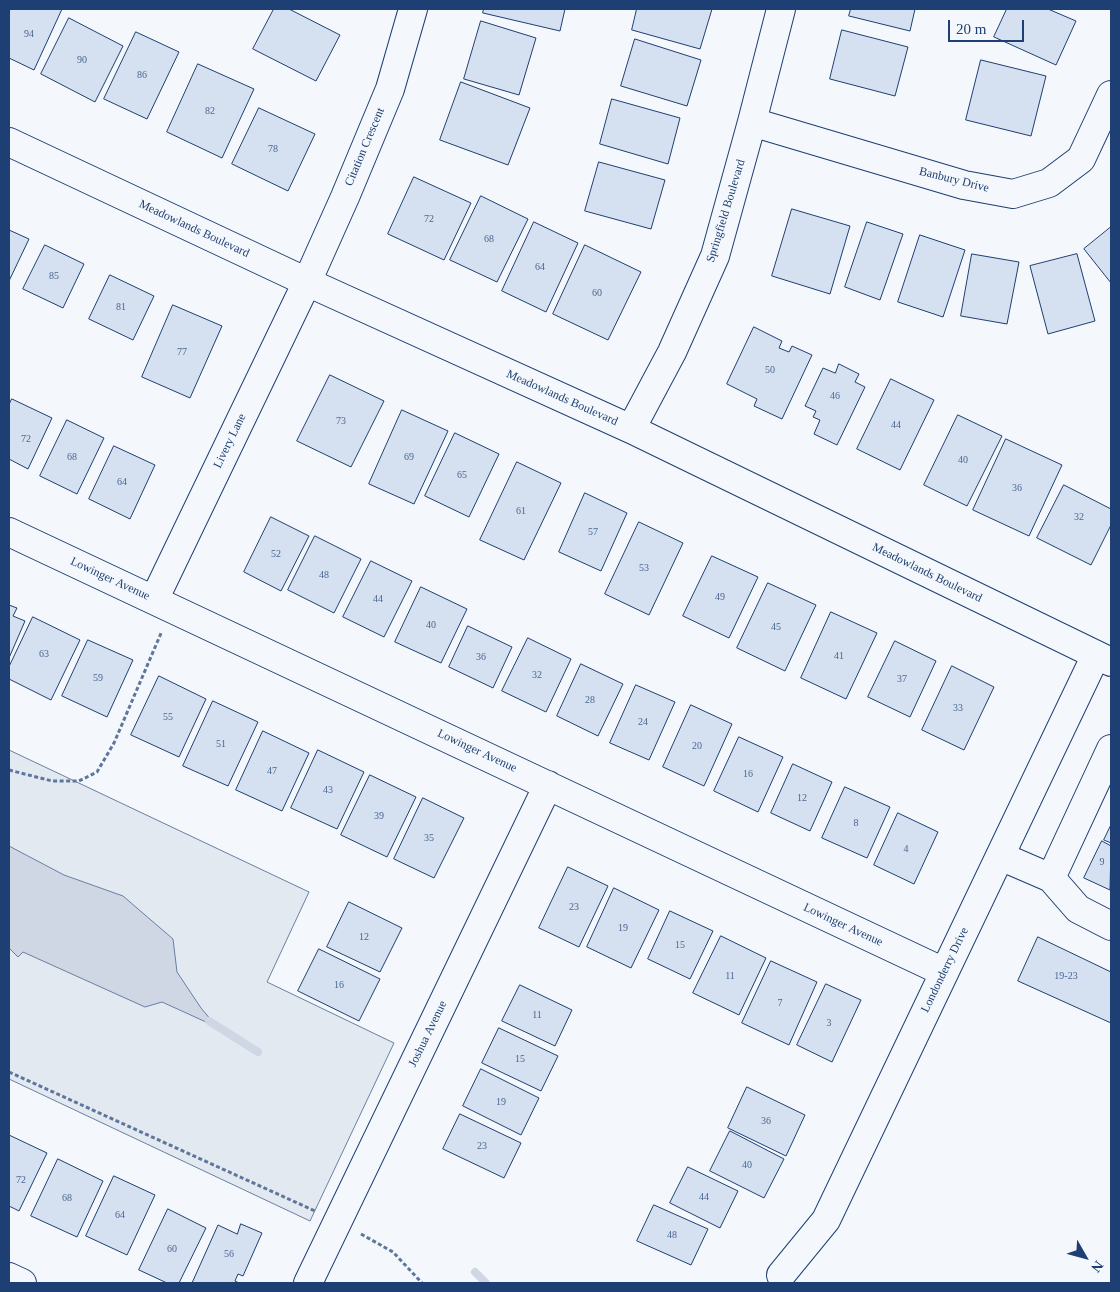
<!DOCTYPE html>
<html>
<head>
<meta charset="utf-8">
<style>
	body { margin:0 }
	#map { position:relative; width:1120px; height:1292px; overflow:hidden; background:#f4f7fb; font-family:Georgia,serif }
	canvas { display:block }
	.frame { position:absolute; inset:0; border:10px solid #1d3f73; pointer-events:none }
	.north { position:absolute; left:1060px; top:1232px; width:50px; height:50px; -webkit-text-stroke:4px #f4f7fb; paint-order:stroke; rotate:128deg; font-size:14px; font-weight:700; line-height:20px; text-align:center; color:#1d3f73 }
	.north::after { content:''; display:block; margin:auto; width:18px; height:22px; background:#1d3f73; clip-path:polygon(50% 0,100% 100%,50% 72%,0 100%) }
	.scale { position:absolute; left:948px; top:20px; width:76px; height:22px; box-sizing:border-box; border:2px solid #1d3f73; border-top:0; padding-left:6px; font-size:15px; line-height:18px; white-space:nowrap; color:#1d3f73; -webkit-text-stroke:4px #f4f7fb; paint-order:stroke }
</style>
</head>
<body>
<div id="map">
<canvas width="1120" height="1292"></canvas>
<div class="frame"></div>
<div class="north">N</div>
<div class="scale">20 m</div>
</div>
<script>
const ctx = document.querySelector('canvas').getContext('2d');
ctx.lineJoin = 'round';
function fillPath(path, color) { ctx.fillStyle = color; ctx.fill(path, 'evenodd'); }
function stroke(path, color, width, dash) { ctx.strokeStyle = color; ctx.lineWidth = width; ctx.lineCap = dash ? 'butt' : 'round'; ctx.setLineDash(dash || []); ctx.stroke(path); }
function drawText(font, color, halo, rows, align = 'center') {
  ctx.font = font + ' Georgia,serif'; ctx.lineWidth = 4; ctx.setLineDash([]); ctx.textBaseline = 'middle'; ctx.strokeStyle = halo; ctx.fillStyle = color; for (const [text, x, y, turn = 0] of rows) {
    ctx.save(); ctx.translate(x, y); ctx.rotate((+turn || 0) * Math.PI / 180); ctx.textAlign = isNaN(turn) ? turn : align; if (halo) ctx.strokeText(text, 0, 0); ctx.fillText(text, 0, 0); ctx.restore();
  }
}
const green = new Path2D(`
	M9,750l300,142 -42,90 127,61 -84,178 -301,-142z`);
const water = new Path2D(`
	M9,846l55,29 59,21 50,43 4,33 24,36 16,19 -55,-25 -17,5 -122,-55 -5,5 -9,-9z`);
const stream = new Path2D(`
	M209,1021l49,31
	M475,1272l11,11`);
const building = new Path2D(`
	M10,9h52l-28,61 -25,-12z
	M274,9h15l51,26 -24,46 -63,-32z
	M484,9h81l-5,22 -77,-18z
	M637,9h75l-12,40 -68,-19z
	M851,9h64l-5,22 -61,-15z
	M1007,9h41l28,12 -20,44 -62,-28z
	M69,18l54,28 -28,56 -54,-28z
	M481,21l55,17 -17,57 -55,-16z
	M842,30l66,17 -13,49 -65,-17z
	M136,32l43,20 -32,67 -43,-20z
	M635,39l66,21 -14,46 -66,-20z
	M981,60l65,16 -15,60 -65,-16z
	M198,64l56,25 -32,69 -55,-26z
	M461,82l69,26 -22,57 -68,-25z
	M612,99l68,19 -12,46 -68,-20z
	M259,108l56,26 -27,57 -56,-27z
	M599,162l66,18 -14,49 -66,-18z
	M414,177l57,26 -27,57 -56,-26z
	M481,196l47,23 -31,63 -47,-22z
	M792,209l58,17 -20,68 -58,-18z
	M534,222l44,21 -32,69 -44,-21z
	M867,222l36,12 -23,66 -35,-13z
	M1111,227v56l-27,-34z
	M9,230l20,9 -20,42z
	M920,235l45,15 -22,67 -45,-15z
	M45,245l39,19 -21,44 -40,-19z
	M585,245l56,27 -33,68 -55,-26z
	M972,254l47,8 -12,62 -46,-8z
	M1077,254l18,67 -47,13 -18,-68z
	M110,275l44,21 -21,44 -44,-21z
	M173,305l49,21 -32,72 -48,-21z
	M754,327l28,14 -3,7 10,4 3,-6 20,9 -30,64 -28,-13 3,-7 -30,-15z
	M839,364l20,10 -4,8 10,5 -28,58 -23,-11 6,-14 -7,-3 3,-6 -11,-5 18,-38 12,5z
	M330,375l54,26 -33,66 -54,-26z
	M891,379l43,21 -34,70 -43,-21z
	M12,399l40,19 -24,51 -19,-10v-54z
	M402,410l46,21 -34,73 -45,-20z
	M958,415l44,21 -35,70 -43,-21z
	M67,420l37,18 -27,56 -37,-18z
	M455,433l44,21 -30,63 -44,-21z
	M1006,439l56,26 -33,71 -56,-26z
	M114,446l41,19 -25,54 -41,-20z
	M517,462l44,21 -37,77 -44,-20z
	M1064,485l47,24v16l-20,40 -54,-27z
	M585,493l42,20 -26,58 -42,-19z
	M271,517l38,19 -28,55 -37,-19z
	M639,522l44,21 -34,72 -44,-21z
	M315,536l46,23 -27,54 -46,-23z
	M712,556l46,21 -29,61 -46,-22z
	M371,561l41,20 -28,56 -41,-20z
	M768,583l48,22 -31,66 -48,-23z
	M421,587l46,22 -26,54 -46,-21z
	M9,605l8,3 -4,8 12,5 -16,37z
	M831,612l46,21 -31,66 -45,-21z
	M33,617l47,23 -29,60 -42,-21v-12z
	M468,626l44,21 -19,41 -44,-21z
	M528,638l43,21 -25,53 -44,-21z
	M88,640l45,20 -26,57 -45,-21z
	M895,641l41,20 -26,56 -42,-20z
	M581,664l42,20 -25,52 -41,-20z
	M952,666l42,21 -30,63 -42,-20z
	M159,676l47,23 -27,58 -48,-22z
	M636,685l39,17 -26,58 -39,-17z
	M213,701l45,21 -30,64 -45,-20z
	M691,705l41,19 -28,62 -41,-19z
	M263,731l46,22 -27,58 -46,-21z
	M739,737l44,20 -25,55 -44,-21z
	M318,750l46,22 -27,57 -46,-21z
	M793,764l39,18 -22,49 -39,-18z
	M370,775l46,22 -29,60 -46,-22z
	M845,787l45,20 -23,51 -45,-20z
	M423,798l41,20 -30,60 -40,-19z
	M898,813l40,19 -24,52 -40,-19z
	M1111,825v18l-7,-3z
	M1102,841l9,5 -1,44 -26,-12z
	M568,867l40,19 -29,61 -40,-19z
	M614,888l45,22 -28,58 -44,-21z
	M349,902l53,26 -22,44 -53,-25z
	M670,911l43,20 -23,48 -42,-20z
	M721,936l45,22 -27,57 -46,-22z
	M1038,937l73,35v51l-93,-42z
	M319,949l61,30 -21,42 -61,-30z
	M771,961l46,21 -28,63 -47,-22z
	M826,984l35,16 -29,62 -35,-17z
	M520,985l52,25 -17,36 -53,-25z
	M499,1028l59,28 -17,35 -59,-28z
	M481,1069l58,29 -18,37 -58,-29z
	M747,1087l58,28 -19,41 -58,-28z
	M460,1114l61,29 -17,35 -61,-29z
	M730,1131l54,28 -20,39 -54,-27z
	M9,1135l38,18 -28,58 -10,-5z
	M58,1159l45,22 -26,56 -46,-21z
	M688,1167l50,24 -18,37 -50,-25z
	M114,1176l41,19 -28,60 -41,-19z
	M654,1205l54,24 -17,36 -54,-24z
	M168,1209l38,19 -27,55h-12l-28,-13z
	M241,1224l21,9 -19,43 -5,-2 -3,7 4,2h-47l26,-58 19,9z`);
const path = new Path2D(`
	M9,770l43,11h27l18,-9 17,-29 48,-112
	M9,1072l306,139
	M361,1234l32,18 29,31`);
const minor = new Path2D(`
	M752,122l212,63 49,9 36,-11 32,-24 30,-64
	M9,142l298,140 324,147 480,233
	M631,429l41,-77 43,-96 37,-134 29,-113
	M9,532l935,440
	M154,600l153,-318 38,-85 45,-108 23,-80
	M1000,856l51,22 27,31 33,17
	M1051,878l60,-129
	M781,1275l45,-55 270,-565
	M9,1277l13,6
	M308,1283l240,-498`);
const numberNames = [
	["94",29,34],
	["90",82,60],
	["86",142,75],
	["82",210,111],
	["78",273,149],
	["72",429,219],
	["68",489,239],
	["64",540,267],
	["85",54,276],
	["60",597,293],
	["81",121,307],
	["77",182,352],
	["50",770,370],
	["46",835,396],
	["73",341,421],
	["44",896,425],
	["72",26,439],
	["68",72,457],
	["69",409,457],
	["40",963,460],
	["65",462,475],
	["64",122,482],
	["36",1017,488],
	["61",521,511],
	["32",1079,517],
	["57",593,532],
	["52",276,554],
	["53",644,568],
	["48",324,575],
	["49",720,597],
	["44",378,599],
	["40",431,625],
	["45",776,627],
	["63",44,654],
	["41",839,656],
	["36",481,657],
	["32",537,675],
	["59",98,678],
	["37",902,679],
	["28",590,700],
	["33",958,708],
	["55",168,717],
	["24",643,722],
	["51",221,744],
	["20",697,746],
	["47",272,771],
	["16",748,774],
	["43",328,790],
	["12",802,798],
	["39",379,816],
	["8",856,823],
	["35",429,838],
	["4",906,849],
	["9",1102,862],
	["23",574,907],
	["19",623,928],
	["12",364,937],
	["15",680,945],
	["11",730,976],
	["19-23",1066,976],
	["16",339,985],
	["7",780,1003],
	["11",537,1015],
	["3",829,1023],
	["15",520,1059],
	["19",501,1102],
	["36",766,1121],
	["23",482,1146],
	["40",747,1165],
	["72",21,1180],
	["44",704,1197],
	["68",67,1198],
	["64",120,1215],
	["48",672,1235],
	["60",172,1249],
	["56",229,1254]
];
const streetNames = [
	["Citation Crescent",365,147,-67],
	["Banbury Drive",954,180,14],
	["Springfield Boulevard",726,211,-73],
	["Meadowlands Boulevard",194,229,25],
	["Meadowlands Boulevard",562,398,24],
	["Livery Lane",230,441,-64],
	["Meadowlands Boulevard",927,573,26],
	["Lowinger Avenue",110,579,25],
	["Lowinger Avenue",477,751,25],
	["Lowinger Avenue",843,925,25],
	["Londonderry Drive",945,970,-64],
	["Joshua Avenue",428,1034,-64]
];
fillPath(green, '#e3e9f0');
stroke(green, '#687fa3', 1);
fillPath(water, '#cfd7e4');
stroke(water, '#687fa3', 1);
stroke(stream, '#cfd7e4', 8);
fillPath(building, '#d5e0f0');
stroke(building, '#1d3f73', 1);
stroke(minor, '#1d3f73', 30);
stroke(path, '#5e769c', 3, [4, 2.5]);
stroke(minor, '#f4f7fb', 28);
drawText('10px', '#4b6792', null, numberNames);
drawText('12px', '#1d3f73', '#f4f7fb', streetNames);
</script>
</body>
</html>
